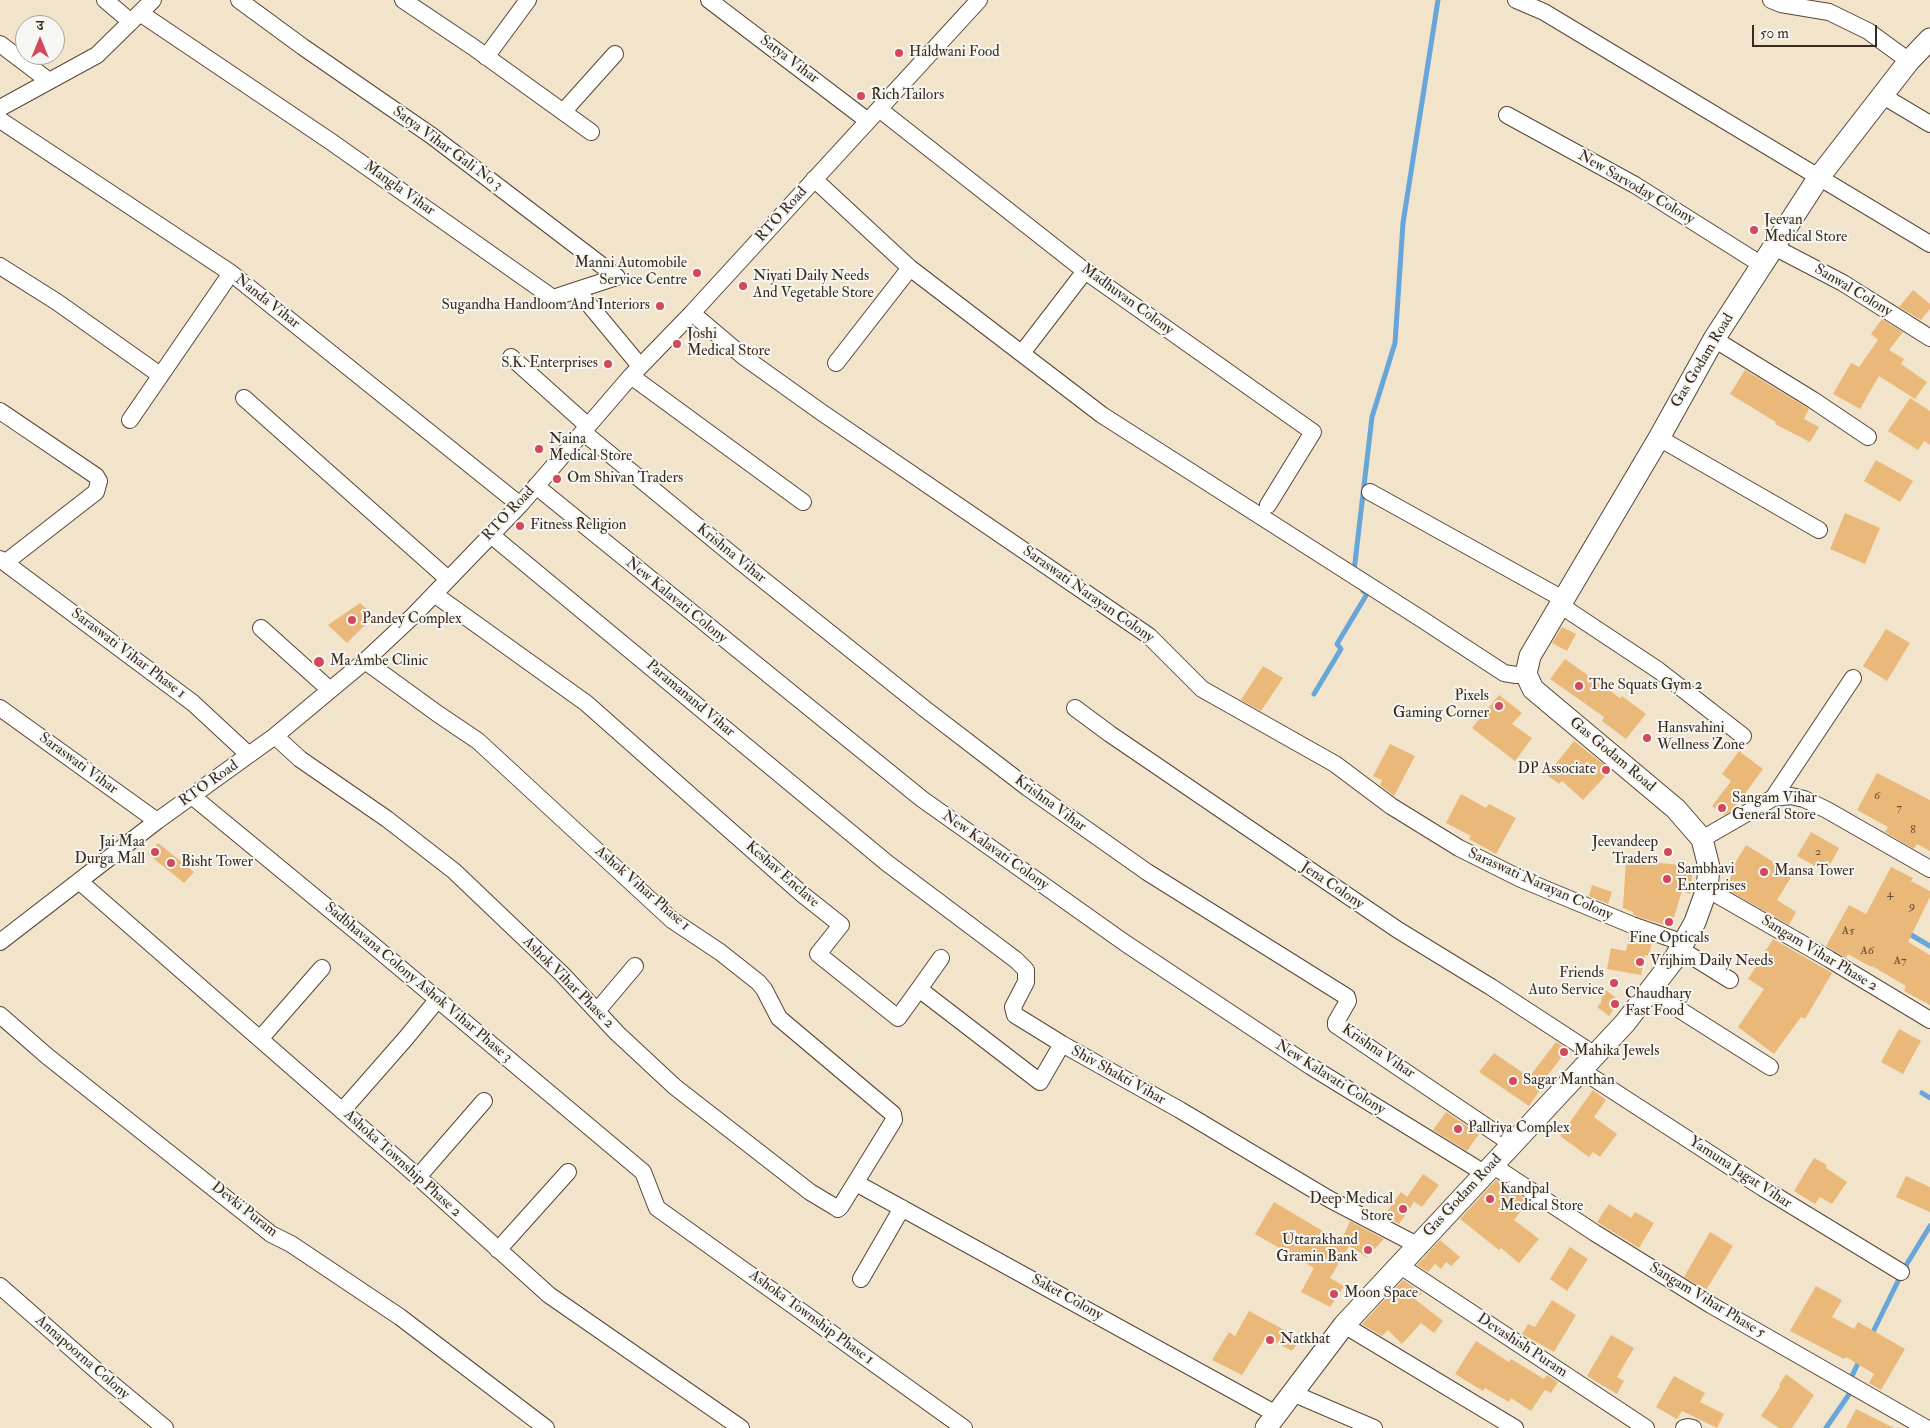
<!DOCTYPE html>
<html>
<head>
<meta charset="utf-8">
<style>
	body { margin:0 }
	#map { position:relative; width:1930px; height:1428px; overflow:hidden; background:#f1e4cb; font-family:"IM FELL Double Pica","Noto Serif Devanagari",serif }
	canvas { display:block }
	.north { position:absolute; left:15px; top:15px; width:50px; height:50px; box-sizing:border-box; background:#f6f6f2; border:1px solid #aba49d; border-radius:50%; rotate:0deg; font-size:14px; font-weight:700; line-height:20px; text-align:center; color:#3b2a1e }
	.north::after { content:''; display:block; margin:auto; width:18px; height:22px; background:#d1495b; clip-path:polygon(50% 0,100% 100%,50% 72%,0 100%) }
	.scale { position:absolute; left:1752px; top:25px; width:125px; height:22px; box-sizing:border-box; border:2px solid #3b2a1e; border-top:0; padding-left:6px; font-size:15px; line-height:18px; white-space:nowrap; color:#3b2a1e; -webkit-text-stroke:4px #f6f6f2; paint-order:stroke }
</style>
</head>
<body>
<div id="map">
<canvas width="1930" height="1428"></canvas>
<div class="north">उ</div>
<div class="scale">50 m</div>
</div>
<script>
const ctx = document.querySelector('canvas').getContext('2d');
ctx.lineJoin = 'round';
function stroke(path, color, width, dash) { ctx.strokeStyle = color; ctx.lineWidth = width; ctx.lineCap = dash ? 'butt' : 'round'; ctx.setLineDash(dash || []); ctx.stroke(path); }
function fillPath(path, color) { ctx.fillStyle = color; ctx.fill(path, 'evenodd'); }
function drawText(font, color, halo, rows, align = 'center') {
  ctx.font = font + ' "IM FELL Double Pica",serif'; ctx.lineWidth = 4; ctx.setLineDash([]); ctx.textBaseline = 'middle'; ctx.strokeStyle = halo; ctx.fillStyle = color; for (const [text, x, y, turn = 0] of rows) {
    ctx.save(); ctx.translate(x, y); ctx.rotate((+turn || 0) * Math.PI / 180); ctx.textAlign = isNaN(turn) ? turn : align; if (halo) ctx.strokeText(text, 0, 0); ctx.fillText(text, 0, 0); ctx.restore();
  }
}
const stream = new Path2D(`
	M1354,571l18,-154 23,-74 8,-120 35,-223
	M1314,694l27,-45 -4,-5 30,-50 -4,-3
	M1906,932l24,14
	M1922,1093l8,5
	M1871,1336l34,-69 25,-41
	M1851,1378l9,-19
	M1826,1428l24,-35`);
const building = new Path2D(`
	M1913,290l17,14v5l-9,11 -22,-13z
	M1882,319l21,13 -14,18 15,9 -3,5 26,18 -12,17 -36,-23 -19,33 -27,-15 18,-31 8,4 19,-27 -7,-6z
	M1745,370l64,39 -5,10 15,8 -9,15 -35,-18 1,-2 -46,-28z
	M1910,398l20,13v34l-6,-4 -6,9 -30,-19z
	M1876,460l37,21 -13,21 -36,-21z
	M1845,513l35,15 -15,36 -35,-15z
	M360,603l14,13 -27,27 -19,-18z
	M1562,627l14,7 -9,17 -15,-8z
	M1886,629l24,14 -23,38 -24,-15z
	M1565,659l55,39 2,-2 24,18 -20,25 -24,-18 2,-4 -54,-38z
	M1263,666l20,12 -22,33 -20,-11z
	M1499,695l23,18 -10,11 20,14 -17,23 -43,-33z
	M1574,741l37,29 -28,30 -21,-19 -3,3 -12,-9z
	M1390,744l25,12 -21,40 -14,-11 2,-5 -9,-4z
	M1739,751l24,18 -30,41 -9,5 -12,-9 19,-25 -9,-7z
	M1877,773l53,27v51l-13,-7 -3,5 -29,-17 3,-5 -31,-17z
	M1461,794l25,14 3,-4 27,14 -20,36 -27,-15 2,-3 -25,-13z
	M1811,832l28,16 -13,24 -29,-16z
	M158,843l36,29 -10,11 -36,-29z
	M1746,845l47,29 -16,26 19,12 -7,13 -65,-37 11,-18 -3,-2z
	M1626,860l67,6 -3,28 -8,-3 -11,36 -35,-11 -3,-2v-2l-10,-4z
	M1891,867l22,11 -2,3 19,10v6l-22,45 22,13v50l-26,-14 2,-5 -34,-20 -1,1 -23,-13 -2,4 -20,-12 23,-41 17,9z
	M1592,885l20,7 -4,12 -19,-8z
	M1629,935l23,7 -3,14 -4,-1 -4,20 -34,-6 4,-21 15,3z
	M1773,939l59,34 -27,46 -4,-2 -27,37 -36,-27 26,-38 -16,-10z
	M1603,988l17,13 -11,15 -12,-9 4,-4z
	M1899,1029l22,12 -18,33 -22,-12z
	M1556,1042l12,7 -28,36 3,1 -14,20 -50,-34 15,-19 35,24z
	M1593,1090l13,10 -12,17 23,17 -17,23 -7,-5 -4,5 -29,-21z
	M1446,1112l33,22 -12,17 -34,-21z
	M1814,1158l13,7 -1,3 21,14 -15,22 -12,-7 -5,7 -21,-13z
	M1423,1174l16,11 -17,22 -15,-10z
	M1906,1176l24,11v25l-34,-15z
	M1496,1180l33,21 -15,19 25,19 -20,24 -18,-15 -2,2 -39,-31z
	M1401,1192l13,10 -15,22 -15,-8z
	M1274,1202l74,44 -7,-4 9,-21 34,18 -17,18 -18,-11 -19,32 14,8 -14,21 -29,-15 13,-24 -59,-34z
	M1609,1204l22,14 4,-6 19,11 -15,25 -42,-26z
	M1710,1232l23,14 -27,44 -22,-13z
	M1440,1240l20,17 -9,9 -5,-4 -5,7 -6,-5 -7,8 -11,-7z
	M1570,1247l18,12 -21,32 -17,-12z
	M1403,1280l19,13 -6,7 27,21 -9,12 -13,-10 -19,21 -14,-14 -6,6 -20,-12z
	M1816,1286l26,14 -10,17 22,12 4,-7 47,27 -24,41 -12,-7 5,-9 -28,-17 -2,2 -54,-28z
	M1552,1300l24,15 -22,37 -32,-18 6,-10 7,3z
	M1249,1311l52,28 -9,12 -26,-14 -24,38 -30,-15 17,-28 6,4z
	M1611,1335l23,13 -17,29 7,4 -7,13 -30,-18z
	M1476,1341l33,21 2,-3 33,20 3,-4 11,7 -7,11 -6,-3 -14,21 -20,-13 -2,4 -24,-14 -2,3 -28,-17z
	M1786,1374l28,21 -22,33h-13l-18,-12 19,-29 -1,-2z
	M1674,1376l31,17 -5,9 24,12 -7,14 -35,-17 -5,8 -21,-12z
	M1856,1409l38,19h-48z`);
const minor = new Path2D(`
	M105,0l26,22
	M239,0l64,47 129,89 185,141 -40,13
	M403,0l70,47 118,85
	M709,0l159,121
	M1516,0l28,12 386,232
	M1771,0l10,4 48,8 39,19 41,30
	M140,13l190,128 223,157 24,-8 63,76
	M0,44l49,37
	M486,57l42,-57
	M1883,96l47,28
	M0,108l97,-53 56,-55
	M879,109l206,162 228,161 -45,73
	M563,112l52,-58
	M1507,115l128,70 127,80
	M0,120l231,153 289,232
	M814,179l96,89 192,147 321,205 81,53 12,2 10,-1
	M1774,247l69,36 87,55
	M0,266l57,36 103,73
	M692,313l52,44 77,55 328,224 53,53 133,75 56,42 68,42 62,31 111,46 52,18
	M1714,339l99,61 55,37
	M1022,353l63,-82
	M511,357l77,69
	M836,363l74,-95
	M631,376l172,126
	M244,398l204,181
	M0,411l96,65 3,5 -3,11 -90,70
	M130,420l101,-147
	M583,432l158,130 184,147 103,79 119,84 200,125 1,4 -12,21v3l176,119
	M1659,438l160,92
	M536,486l386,313 203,144 185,123 174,107
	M1370,492l193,107
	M491,535l396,328 129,97 10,10v12l-13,25 2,8 47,29 118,66 149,89 88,46
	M0,559l193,144 56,52
	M434,594l152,109 216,191 39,31 -23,29 80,64 21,-29 121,93 22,-38
	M1560,605l98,65 85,66
	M261,628l69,62
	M0,708l157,113
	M1075,708l35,26 288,196 93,57 104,68
	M275,736l25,23 87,60 67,52 108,103 55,59 58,54 135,105 25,15 3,2 3,-3 53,-86 -1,-6 -114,-96 -15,-29 -6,-7 -38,-30 -48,-32 -194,-179 -40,-27 -73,-53
	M192,796l176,145 275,231 14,36 307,220
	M1773,798l80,-120
	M1702,839l71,-41 18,-2 13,3 23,11 103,59
	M79,881l339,296 131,118 192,133
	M1707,889l122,70 101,61
	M0,942l157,-121 118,-85 90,-75 48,-45 107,-111 111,-129 61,-63 287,-313
	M1680,949l50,31
	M919,989l22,-31
	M1650,991l120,76
	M597,1011l38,-45
	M0,1015l47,41 224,178 20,10 109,73 146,111
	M260,1039l62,-71
	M1581,1070l182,118 138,84
	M342,1111l64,-73 32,-39
	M1492,1165l103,68 116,72 215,123
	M418,1177l66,-76
	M856,1183l420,231
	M498,1250l70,-78
	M1399,1265l247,163
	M861,1279l41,-71
	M0,1286l106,93 59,49
	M1344,1325l171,103
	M1292,1393l82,35
	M1684,1428l4,-1 5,1`);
const major = new Path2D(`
	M1266,1428l78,-103 281,-302 50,-65 20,-36 12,-33 2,-22 -7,-28 -26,-30 -143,-120 -7,-15 4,-18 129,-218 55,-99 105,-162 90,-116 21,-22`);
const markers = [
	[899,53,5,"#d1495b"],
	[861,96,5,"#d1495b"],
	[1754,230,5,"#d1495b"],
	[697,273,5,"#d1495b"],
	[743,286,5,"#d1495b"],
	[660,306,5,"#d1495b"],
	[677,344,5,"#d1495b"],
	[608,364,5,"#d1495b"],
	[539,449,5,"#d1495b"],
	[557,479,5,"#d1495b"],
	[520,526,5,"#d1495b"],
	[352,620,5,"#d1495b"],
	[319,662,6,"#d1495b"],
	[1579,686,5,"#d1495b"],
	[1499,706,5,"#d1495b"],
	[1647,738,5,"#d1495b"],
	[1606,770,5,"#d1495b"],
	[1722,808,5,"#d1495b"],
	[155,852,5,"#d1495b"],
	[1668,852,5,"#d1495b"],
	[171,863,5,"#d1495b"],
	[1764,872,5,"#d1495b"],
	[1667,879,5,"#d1495b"],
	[1669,922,5,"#d1495b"],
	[1640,962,5,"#d1495b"],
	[1614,983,5,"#d1495b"],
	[1615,1004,5,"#d1495b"],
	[1564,1052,5,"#d1495b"],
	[1513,1081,5,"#d1495b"],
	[1458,1129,5,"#d1495b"],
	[1490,1199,5,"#d1495b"],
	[1403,1209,5,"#d1495b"],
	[1368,1250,5,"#d1495b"],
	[1334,1294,5,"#d1495b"],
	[1270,1340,5,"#d1495b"]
];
const numberNames = [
	["6",1877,796],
	["7",1899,808],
	["8",1913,830],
	["2",1818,852],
	["4",1890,894],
	["9",1912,906],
	["A5",1848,931],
	["A6",1867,951],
	["A7",1900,961]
];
const poiNames = [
	["Haldwani Food",909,53],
	["Rich Tailors",871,96],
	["Jeevan",1764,221],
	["Medical Store",1764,238],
	["Manni Automobile",687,264,"right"],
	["Service Centre",687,281,"right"],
	["Niyati Daily Needs",753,277],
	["And Vegetable Store",753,294],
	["Sugandha Handloom And Interiors",650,306,"right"],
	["Joshi",687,335],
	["Medical Store",687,352],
	["S.K. Enterprises",598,364,"right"],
	["Naina",549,440],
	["Medical Store",549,457],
	["Om Shivan Traders",567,479],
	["Fitness Religion",530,526],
	["Pandey Complex",362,620],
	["Ma Ambe Clinic",330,662],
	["The Squats Gym 2",1589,686],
	["Pixels",1489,697,"right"],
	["Gaming Corner",1489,714,"right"],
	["Hansvahini",1657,729],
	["Wellness Zone",1657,746],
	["DP Associate",1596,770,"right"],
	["Sangam Vihar",1732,799],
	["General Store",1732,816],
	["Jai Maa",145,843,"right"],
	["Durga Mall",145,860,"right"],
	["Jeevandeep",1658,843,"right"],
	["Traders",1658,860,"right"],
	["Bisht Tower",181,863],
	["Sambhavi",1677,870],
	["Enterprises",1677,887],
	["Mansa Tower",1774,872],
	["Fine Opticals",1669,939,"center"],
	["Vrijhim Daily Needs",1650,962],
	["Friends",1604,974,"right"],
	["Auto Service",1604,991,"right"],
	["Chaudhary",1625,995],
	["Fast Food",1625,1012],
	["Mahika Jewels",1574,1052],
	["Sagar Manthan",1523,1081],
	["Pallriya Complex",1468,1129],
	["Kandpal",1500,1190],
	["Medical Store",1500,1207],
	["Deep Medical",1393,1200,"right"],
	["Store",1393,1217,"right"],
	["Uttarakhand",1358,1241,"right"],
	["Gramin Bank",1358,1258,"right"],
	["Moon Space",1344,1294],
	["Natkhat",1280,1340]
];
const streetNames = [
	["Satya Vihar",789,60,37],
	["Satya Vihar Gali No 3",447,149,36],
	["New Sarvoday Colony",1636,188,30],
	["Mangla Vihar",399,189,35],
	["RTO Road",782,215,-48],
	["Sanwal Colony",1853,291,31],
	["Madhuvan Colony",1127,300,36],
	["Nanda Vihar",267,302,38],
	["Gas Godam Road",1703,361,-59],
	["RTO Road",509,514,-47],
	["Krishna Vihar",731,554,39],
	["Saraswati Narayan Colony",1088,595,35],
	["New Kalavati Colony",676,601,39],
	["Saraswati Vihar Phase 1",128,654,37],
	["Paramanand Vihar",690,699,40],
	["Gas Godam Road",1612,755,40],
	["Saraswati Vihar",78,764,36],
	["RTO Road",209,784,-35],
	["Krishna Vihar",1050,804,36],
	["New Kalavati Colony",995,851,35],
	["Keshav Enclave",782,875,41],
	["Saraswati Narayan Colony",1540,885,24],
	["Jena Colony",1332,886,34],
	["Ashok Vihar Phase 1",642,889,41],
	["Sangam Vihar Phase 2",1819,954,31],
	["Sadbhavana Colony Ashok Vihar Phase 3",418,983,40],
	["Ashok Vihar Phase 2",568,983,45],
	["Krishna Vihar",1378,1052,34],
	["Shiv Shakti Vihar",1118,1076,29],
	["New Kalavati Colony",1330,1078,32],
	["Ashoka Township Phase 2",402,1164,42],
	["Yamuna Jagat Vihar",1740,1173,33],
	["Gas Godam Road",1463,1196,-47],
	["Devki Puram",244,1210,38],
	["Saket Colony",1067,1298,29],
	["Sangam Vihar Phase 5",1707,1301,31],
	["Ashoka Township Phase 1",811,1318,36],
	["Devashish Puram",1522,1346,33],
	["Annapoorna Colony",82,1358,41]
];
stroke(stream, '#68a6da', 5);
fillPath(building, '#eab97a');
stroke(minor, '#564638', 18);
stroke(major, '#564638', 23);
stroke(minor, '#fff', 16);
stroke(major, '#fff', 21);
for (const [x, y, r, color] of markers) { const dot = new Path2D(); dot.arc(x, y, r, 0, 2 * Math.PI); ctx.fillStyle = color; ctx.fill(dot); stroke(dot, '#f6f6f2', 2); }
drawText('12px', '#674e35', null, numberNames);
drawText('15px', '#3b2a1e', '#f6f6f2', poiNames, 'left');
drawText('15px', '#3b2a1e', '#f6f6f2', streetNames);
</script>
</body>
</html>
